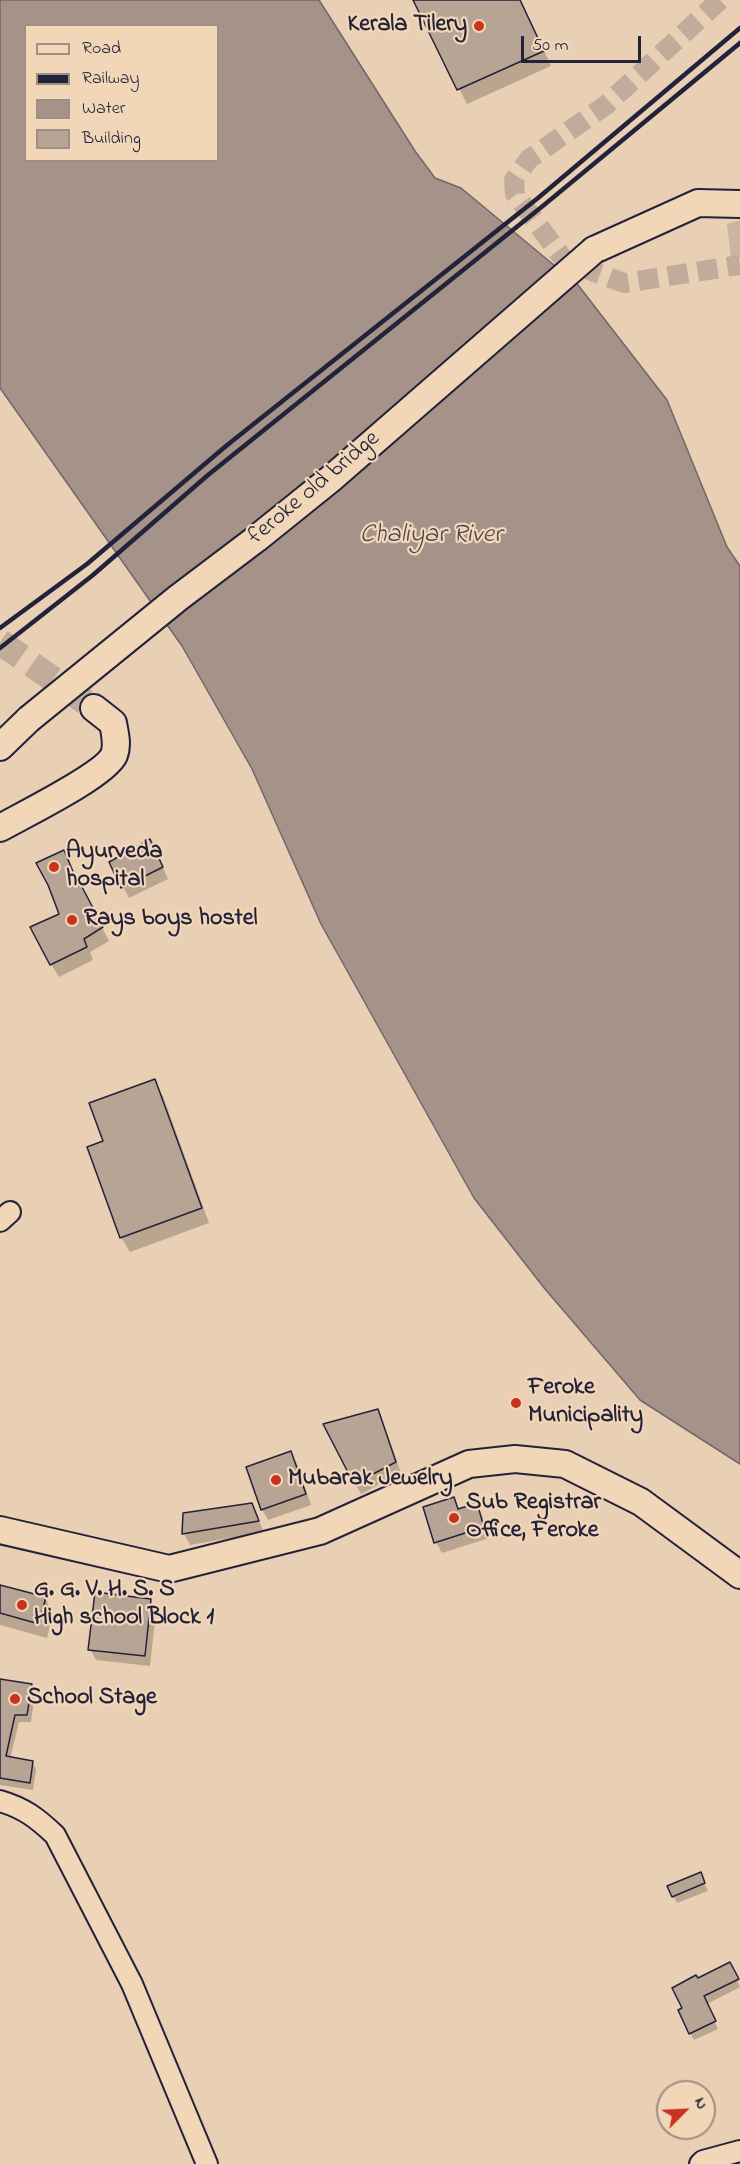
<!DOCTYPE html>
<html>
<head>
<meta charset="utf-8">
<style>
	body { margin:0 }
	#map { position:relative; width:740px; height:2164px; overflow:hidden; background:#e9cfb3; font-family:"Indie Flower",sans-serif }
	canvas { display:block }
	.legend { position:absolute; left:24px; top:24px; width:195px; height:138px; box-sizing:border-box; background:#f1d6b8; border:2px solid #9e8e86; margin:0; padding:8px 10px; list-style:none; font-size:18px; color:#22223b }
	.legend li { display:flex; align-items:center; gap:12px; height:30px }
	.legend b { width:30px; border:2px solid #9e8e86 }
	.north { position:absolute; left:656px; top:2080px; width:60px; height:60px; box-sizing:border-box; background:#f1d6b8; border:2px solid #9e8e86; border-radius:50%; rotate:66deg; font-size:16px; font-weight:700; line-height:24px; text-align:center; color:#22223b }
	.north::after { content:''; display:block; margin:auto; width:21px; height:27px; background:#c8321e; clip-path:polygon(50% 0,100% 100%,50% 72%,0 100%) }
	.scale { position:absolute; left:521px; top:36px; width:120px; height:27px; box-sizing:border-box; border:3px solid #22223b; border-top:0; padding-left:8px; font-size:18px; line-height:21px; white-space:nowrap; color:#22223b; -webkit-text-stroke:4px #f1d6b8; paint-order:stroke }
</style>
</head>
<body>
<div id="map">
<canvas width="740" height="2164"></canvas>
<ul class="legend">
<li><b style="height:8px;background:#f1d6b8"></b>Road</li>
<li><b style="height:8px;background:#22223b"></b>Railway</li>
<li><b style="height:16px;background:#a5938a"></b>Water</li>
<li><b style="height:16px;background:#b7a495"></b>Building</li>
</ul>
<div class="north">N</div>
<div class="scale">50 m</div>
</div>
<script>
const ctx = document.querySelector('canvas').getContext('2d');
ctx.lineJoin = 'round';
function fillPath(path, color) { ctx.fillStyle = color; ctx.fill(path, 'evenodd'); }
function stroke(path, color, width, dash) { ctx.strokeStyle = color; ctx.lineWidth = width; ctx.lineCap = dash ? 'butt' : 'round'; ctx.setLineDash(dash || []); ctx.stroke(path); }
function drawText(font, color, halo, rows, align = 'center') {
  ctx.font = font + ' "Indie Flower",sans-serif'; ctx.lineWidth = 4.5; ctx.setLineDash([]); ctx.textBaseline = 'middle'; ctx.strokeStyle = halo; ctx.fillStyle = color; for (const [text, x, y, turn = 0] of rows) {
    ctx.save(); ctx.translate(x, y); ctx.rotate((+turn || 0) * Math.PI / 180); ctx.textAlign = isNaN(turn) ? turn : align; if (halo) ctx.strokeText(text, 0, 0); ctx.fillText(text, 0, 0); ctx.restore();
  }
}
const green = new Path2D(`
	M740,220v38l-9,1 -4,-35z`);
const water = new Path2D(`
	M0,0h319l96,151 20,27 26,10 117,97 89,115 60,147 13,19v898l-100,-64 -95,-111 -71,-91 -153,-274 -69,-155 -70,-123 -182,-258zM26,26h192v134h-192z`);
const shadow = new Path2D(`
	M414,0h107l30,66 -84,38z
	M63,852l46,89 -19,11 3,8 -34,17 -8,-13 10,-50z
	M156,852l12,27 -39,19 -18,-35z
	M154,1081l9,15 46,127 -79,29 -9,-15 -16,-95z
	M377,1411l6,11 18,51 -40,21 -6,-11z
	M291,1453l6,11 14,41 -43,15 -6,-11z
	M453,1499l7,11 16,-5 6,11 7,22 -47,15 -6,-11z
	M251,1504l13,28 -74,13 -6,-11v-20z
	M0,1587l45,11 8,15 -6,25 -47,-13z
	M150,1601l6,10 -6,55 -54,-6 -6,-11z
	M0,1684l31,1 4,7 -4,30h-12l-9,37 22,3 4,7 -3,21 -33,-5z
	M700,1874l8,17 -31,12 -8,-16z
	M733,1971l7,16 -33,17 11,25 -24,11 -4,-7 -6,-24 13,-29z`);
const building = new Path2D(`
	M413,0h107l24,51 -87,39z
	M150,839l13,28 -42,21 -12,-26z
	M64,850l15,36 2,-1 22,42 -19,12 3,8 -37,18 -20,-38 29,-13 -11,-29 -12,-22z
	M155,1079l47,129 -82,30 -33,-91 16,-6 -14,-38z
	M378,1409l18,53 -42,22 -31,-60z
	M291,1451l15,43 -45,16 -15,-43z
	M454,1497l4,12 19,-6 7,24 -50,16 -11,-36z
	M252,1503l7,18 -77,13 1,-21z
	M0,1585l46,12 -7,27 -39,-11z
	M95,1592l56,7 -6,57 -57,-6z
	M0,1679l32,5 -5,31h-12l-9,41 27,5 -3,22 -30,-5z
	M701,1872l4,11 -33,14 -5,-11z
	M730,1962l9,17 -35,17 12,25 -27,13 -11,-24 4,-2 -10,-20 24,-13 2,3z`);
const minorTunnel = new Path2D(`
	M720,0l-114,105 -77,54 -15,21 1,14 50,67 59,22 116,-18`);
const majorTunnel = new Path2D(`
	M0,642l94,66`);
const minor = new Path2D(`
	M0,1221l10,-9
	M0,1801c24,7 37,17 55,34l77,149 75,180
	M700,2164l3,-3 37,-10`);
const major = new Path2D(`
	M594,250l104,-47 42,1
	M0,747l29,-28
	M0,828c23,-13 105,-53 114,-73 4,-10 1,-21 -1,-32l-19,-15
	M0,1530l169,39 151,-38 149,-67 46,-5 50,5 76,38 99,73`);
const rail = new Path2D(`
	M0,628l87,-64 139,-118 312,-248 202,-170
	M0,648l93,-73 115,-100 336,-270 196,-162`);
const majorBridge = new Path2D(`
	M29,719l149,-121 78,-59 77,-62 261,-227`);
const markers = [
	[479,26,6,"#c8321e"],
	[54,867,6,"#c8321e"],
	[72,920,6,"#c8321e"],
	[516,1403,6,"#c8321e"],
	[276,1480,6,"#c8321e"],
	[454,1518,6,"#c8321e"],
	[22,1605,6,"#c8321e"],
	[15,1699,6,"#c8321e"]
];
const poiNames = [
	["Kerala Tilery",467,26,"right"],
	["Ayurveda",66,853],
	["hospital",66,881],
	["Rays boys hostel",84,920],
	["Feroke",528,1389],
	["Municipality",528,1417],
	["Mubarak Jewelry",288,1480],
	["Sub Registrar",466,1504],
	["Office, Feroke",466,1532],
	["G. G. V. H. S. S",34,1591],
	["High school Block 1",34,1619],
	["School Stage",27,1699]
];
const streetNames = [
	["feroke old bridge",315,489,-40]
];
const waterNames = [
	["Chaliyar River",431,537]
];
fillPath(green, '#cbb5a1');
fillPath(water, '#a5938a');
stroke(water, '#71666a', 1.5);
fillPath(shadow, '#0003');
fillPath(building, '#b7a495');
stroke(building, '#22223b', 1.5);
stroke(minorTunnel, '#c1ac9b', 20, [20, 10]);
stroke(majorTunnel, '#c1ac9b', 26, [26, 13]);
stroke(minor, '#22223b', 24);
stroke(major, '#22223b', 30);
stroke(minor, '#f1d6b8', 20);
stroke(major, '#f1d6b8', 26);
stroke(rail, '#22223b', 4.5);
stroke(majorBridge, '#22223b', 30, []);
stroke(majorBridge, '#f1d6b8', 26);
for (const [x, y, r, color] of markers) { const dot = new Path2D(); dot.arc(x, y, r, 0, 2 * Math.PI); ctx.fillStyle = color; ctx.fill(dot); stroke(dot, '#f1d6b8', 2); }
drawText('bold 24px', '#22223b', '#f1d6b8', poiNames, 'left');
drawText('24px', '#22223b', '#f1d6b8', streetNames);
drawText('italic 26px', '#494453', '#f1d6b8', waterNames);
</script>
</body>
</html>
